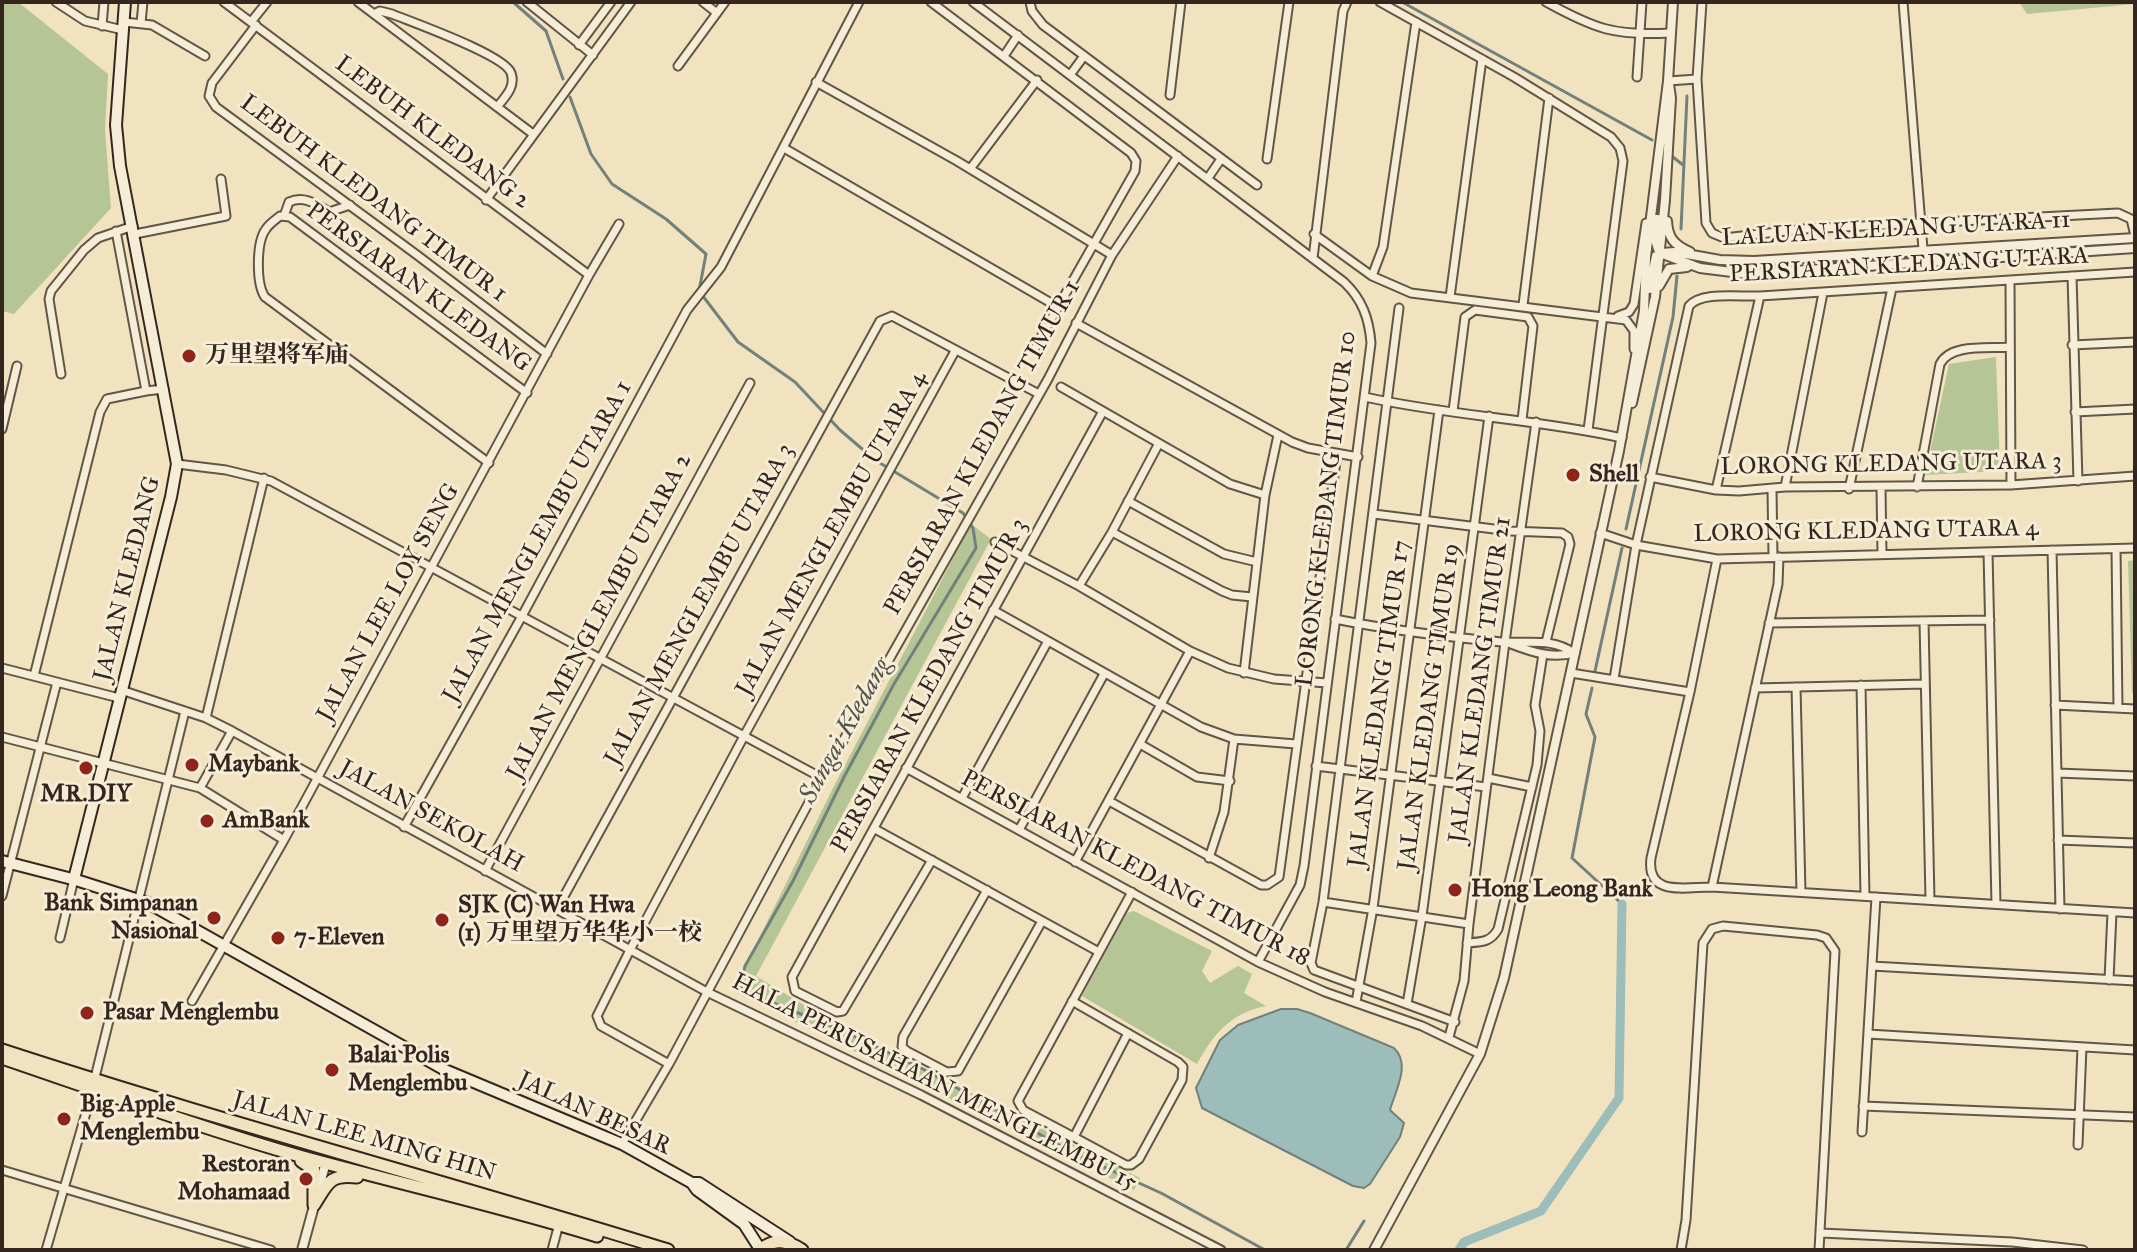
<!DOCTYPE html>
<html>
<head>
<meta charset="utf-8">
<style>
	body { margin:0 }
	#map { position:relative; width:2137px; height:1252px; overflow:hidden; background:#f1e3c0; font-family:"IM FELL Great Primer",serif }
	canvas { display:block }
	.frame { position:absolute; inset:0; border:4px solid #34261f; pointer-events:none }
</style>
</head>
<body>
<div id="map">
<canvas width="2137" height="1252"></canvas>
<div class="frame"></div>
</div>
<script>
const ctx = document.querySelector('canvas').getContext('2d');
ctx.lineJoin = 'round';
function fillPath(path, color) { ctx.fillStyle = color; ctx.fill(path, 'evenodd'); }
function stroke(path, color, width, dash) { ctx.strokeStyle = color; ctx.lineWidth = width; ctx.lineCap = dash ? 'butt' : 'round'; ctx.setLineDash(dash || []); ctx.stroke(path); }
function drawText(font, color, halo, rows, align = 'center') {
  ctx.font = font + ' "IM FELL Great Primer","Noto Serif SC",serif'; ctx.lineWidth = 6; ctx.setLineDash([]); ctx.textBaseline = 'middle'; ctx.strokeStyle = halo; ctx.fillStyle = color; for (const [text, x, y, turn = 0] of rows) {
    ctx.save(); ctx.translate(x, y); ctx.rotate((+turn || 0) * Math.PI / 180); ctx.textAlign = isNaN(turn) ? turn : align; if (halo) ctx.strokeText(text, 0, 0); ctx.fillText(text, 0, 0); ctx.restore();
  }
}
const green = new Path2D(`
	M2,2h16l90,72 -3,56 6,78 -97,106 -12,-3z
	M2019,2h116v2l-108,10z
	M1996,357l4,114 -75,4 24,-111z
	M971,524l20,15 -235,437 86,52 298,150 -6,12 -401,-199 101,-205z
	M2135,560v133h-3l-4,-132z
	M1134,911l78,40 -10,20 8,12 28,-17 14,8 -8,19 22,13c-35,7 -52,27 -69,58l-115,-68 45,-83z`);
const water = new Path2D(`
	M1281,1009h16l13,4 84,35c17,16 2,41 -4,62l14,13 -4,14 -30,47 -6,4 -11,-2 -151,-78 -6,-20 24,-48 18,-15z`);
const stream = new Path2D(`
	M513,2l33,29 17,48
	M1402,2l250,138
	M570,97l21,57 21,30 54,35 40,35 -7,37 39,51 57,40 45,48 35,30 88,53 10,15 3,20 -82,136 -50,93 -51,104 -48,85 -5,20 15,10 79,31 89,42 152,85 86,39 104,57
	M1673,157l10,8
	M1681,229l6,-133
	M1626,529l47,-212 4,-41
	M1595,671l27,-123
	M1592,688l-6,26 9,23 -23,121 50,46
	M1346,1250l18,-29`);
const canal = new Path2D(`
	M1459,1250l5,-8 77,-31 78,-113 3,-194`);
const minor = new Path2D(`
	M56,2l29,19 38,9
	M224,2l365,273
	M358,2l175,132
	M527,2l66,53
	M703,2l14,11
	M973,2l371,280c18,17 25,36 27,61l-67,523 -4,19 -42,77
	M1030,2l2,9 11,14 214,160
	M1380,2l134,75 97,60 9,11 3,13 -35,269
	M1546,2c49,27 68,34 124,31
	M1702,2l-5,77 9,144 6,10 12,5 80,-9 314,-16 13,6 4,17
	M1903,2l20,247
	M374,14l6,-3 12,3c22,9 113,41 119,59 5,14 -6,24 -14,34
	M124,22l28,3 53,31
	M251,22l16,-20
	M141,23l2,-21
	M256,25l-44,58 -3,13 7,11 201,148 130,99
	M102,26l2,-24
	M579,45l32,-43
	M1004,56l14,-21
	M678,66l47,-64
	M1070,75l14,-19
	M1637,77l5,-75
	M1668,81l29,-2
	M816,82l141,79 155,94
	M1170,95l11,-93
	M784,148l274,159 77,-136 1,-10 -5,-8 -200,-151
	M1267,159l22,-157
	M970,169l67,-89
	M1208,178l13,-19
	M486,200l145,-198
	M284,216l5,-14c15,-7 27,2 40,10l21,-7
	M116,231l30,160 18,-2
	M135,234l91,-18 -5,-37
	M1314,234l58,42 39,17 215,27 8,11v18
	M1313,258l30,-247 4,-9
	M1372,276l11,-29 33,-225
	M2072,276l6,205
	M2010,280l1,205
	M1450,297l32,-238
	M1523,305l26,-207
	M1399,308l-76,594 -12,61 3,7 141,52
	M1618,316l11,-4 5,-8 12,-81
	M1076,323l216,119 16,6 50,9
	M2072,345l63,-3
	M1035,348l23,-41
	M61,374l-12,-75 2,-8 33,-41 14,-12 35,-12
	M1061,387l169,97 35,11
	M1365,397c85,19 172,22 257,41
	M1453,411l12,-94 10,-7 53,7 5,9 -11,94
	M2075,412l60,-3
	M2,429l15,-63
	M489,463l-224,-166c-9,-13 -9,-55 1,-68 3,-5 9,-9 14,-13l10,1 237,176
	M177,464l49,6 45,11 551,297
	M1650,477l66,13 23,1 46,-4 226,-2 124,-9
	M1785,487l38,-194
	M1917,487l23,-123c11,-21 48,-15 70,-17
	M1881,488l1,66
	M1772,489l1,68
	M1849,489l43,-201
	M1716,490l44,-194
	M1128,501l96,53 33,8
	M1374,514l136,17 52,2 6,4 2,7 -24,98
	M1112,532l110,59 10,4 20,2
	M1600,533l36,12 81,14 418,-11
	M995,542l84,44 111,65 38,17 46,11 53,4
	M2116,549l2,159
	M2052,550l8,359
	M1988,552l8,352
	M1717,559l-27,133 -39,166c-5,39 34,29 61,29l423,26
	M1079,586l33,-54 46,-87
	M993,610l208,117 33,12 62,5
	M1335,619c54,11 113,18 167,23 26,2 49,-5 72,11
	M1924,621l6,279
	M1769,623l221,-3
	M1511,644c21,8 41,15 63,9
	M2,668l117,30
	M1244,673l21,-178 13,-60
	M1571,673l119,19
	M34,676l66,-264 7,-13 39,-8
	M1614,679l22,-134 53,-239c12,-15 51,-9 71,-10l375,-24
	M1861,685l4,211
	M1796,687l5,205
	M1755,688l170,-4
	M121,690l85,28 26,13 475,261 214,103 300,155
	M2055,705l80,4
	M206,718l58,-240
	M2,737l198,51 84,52
	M1140,744l57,33 33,4
	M1316,766l170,21
	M906,768l352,194 67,30 97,34 58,28
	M2057,773l78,3
	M1488,778l44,9
	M200,788l32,-57
	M962,798l86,-157
	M1109,801l152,84h6l12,-8 58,-423
	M404,827l118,-211 165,-306 34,-43 138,-265
	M875,829l224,123
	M1019,830l85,-156
	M2058,840l77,3
	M1209,858l15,-46 10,-73
	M932,860l-89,151 -6,1 -42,-21 -3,-14 310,-564
	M1075,862l115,-211
	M485,871l265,-488
	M1712,887l66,-303 1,-27
	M987,890l-84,147 -1,10 5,4 40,21 11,-1 84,-150
	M2,896l55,-214
	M1323,902l146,22
	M557,909l323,-588 12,-5 147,78
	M60,938l14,-59
	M1467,943c15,-1 24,-1 31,-14l39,-164 3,-34 -5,-26 8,-51
	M1872,966l263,15
	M2109,980l3,-68
	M192,1001l92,-161 305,-565 30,-51
	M1072,1001l106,61 5,5 -1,13 -43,79 -8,6h-5l-52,-28 54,-104
	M1356,1002l17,-94 66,-498
	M1407,1004l15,-88 67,-500
	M1868,1034l267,16
	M1449,1037l15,-56 5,-57 36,-282 31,-220
	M669,1064l-68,-38 -4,-10 34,-68 113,-212 211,-385
	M1863,1106l272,11
	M1862,1132l14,-235
	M1074,1137l-51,-27 -5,-9 114,-209
	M622,1144l47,-80 153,-286 226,-399 64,-124 66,-99
	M2078,1145l4,-98
	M2,1170l269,80
	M1821,1233l191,9 71,8
	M46,1250l42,-144 97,-395
	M552,1250l7,-26
	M1681,1250l5,-30 17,-277 9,-14 11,-3 94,9 9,3 9,13 -16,299`);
const tertiary = new Path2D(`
	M1657,219l-2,20 3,10
	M1667,221c1,17 7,24 23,31
	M1660,253l40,15 48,6 387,-26
	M1661,253l14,-1 45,8 34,1 381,-23
	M1659,286l10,-17 18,-2
	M1649,289l7,-33
	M1632,403l23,-106 10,-97 6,-102 -2,-14
	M302,1250l24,-88
	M1374,1250l106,-196 24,-76 115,-527 25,-140 2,-54 22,-176 5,-79`);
const secondary = new Path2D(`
	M2,861l74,19 72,23 297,167 177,74 70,39h7l91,59
	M74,879l97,-382 6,-33 -57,-298 -4,-41 9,-123
	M692,1183l5,7 47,34 16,25`);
const primary = new Path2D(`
	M2,1050c220,72 444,131 666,200
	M2,1058c100,34 199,70 301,99 98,27 197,49 294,79
	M301,1161l13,9v34
	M314,1205c14,-22 15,-31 43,-28
	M760,1250c14,-12 27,-10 42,0`);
const markers = [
	[189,356,8,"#8f2418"],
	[1573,475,8,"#8f2418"],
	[192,765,8,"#8f2418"],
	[86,768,8,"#8f2418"],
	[207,821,8,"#8f2418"],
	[1455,890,8,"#8f2418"],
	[214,918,8,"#8f2418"],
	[442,920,8,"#8f2418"],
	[278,938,8,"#8f2418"],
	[87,1013,8,"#8f2418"],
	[332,1070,8,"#8f2418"],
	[64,1119,8,"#8f2418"],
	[306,1179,8,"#8f2418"]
];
const streetNames = [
	["LEBUH KLEDANG 2",432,133,37],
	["LEBUH KLEDANG TIMUR 1",373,199,37],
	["LALUAN KLEDANG UTARA 11",1896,230,-3],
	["PERSIARAN KLEDANG UTARA",1909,266,-3],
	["PERSIARAN KLEDANG",418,288,36],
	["PERSIARAN KLEDANG TIMUR 1",983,448,-61],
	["LORONG KLEDANG UTARA 3",1891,465,-1],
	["LORONG KLEDANG TIMUR 10",1327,509,-83],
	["LORONG KLEDANG UTARA 4",1866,532,-1],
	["JALAN MENGLEMBU UTARA 4",832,534,-61],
	["JALAN MENGLEMBU UTARA 1",538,542,-61],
	["JALAN KLEDANG",128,579,-76],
	["JALAN LEE LOY SENG",389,603,-61],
	["JALAN MENGLEMBU UTARA 3",700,605,-61],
	["JALAN MENGLEMBU UTARA 2",600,617,-62],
	["JALAN KLEDANG TIMUR 21",1481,680,-82],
	["PERSIARAN KLEDANG TIMUR 3",930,686,-61],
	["JALAN KLEDANG TIMUR 17",1380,704,-82],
	["JALAN KLEDANG TIMUR 19",1430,707,-82],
	["JALAN SEKOLAH",431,817,29],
	["PERSIARAN KLEDANG TIMUR 18",1135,869,28],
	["HALA PERUSAHAAN MENGLEMBU 15",934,1083,27],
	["JALAN BESAR",594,1114,25],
	["JALAN LEE MING HIN",364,1137,16]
];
const poiNames = [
	["万里望将军庙",205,356],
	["Shell",1589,475],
	["Maybank",208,765],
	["MR.DIY",86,795,"center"],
	["AmBank",223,821],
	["Hong Leong Bank",1471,890],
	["Bank Simpanan",198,904,"right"],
	["Nasional",198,932,"right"],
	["SJK (C) Wan Hwa",458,906],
	["(1) 万里望万华华小一校",458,934],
	["7-Eleven",294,938],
	["Pasar Menglembu",103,1013],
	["Balai Polis",348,1056],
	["Menglembu",348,1084],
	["Big Apple",80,1105],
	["Menglembu",80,1133],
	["Restoran",290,1165,"right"],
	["Mohamaad",290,1193,"right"]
];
const waterNames = [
	["Sungai Kledang",846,731,-61]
];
fillPath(green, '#b6c596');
fillPath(water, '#9cbdb9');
stroke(water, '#72817b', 2);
stroke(stream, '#72817b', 3);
stroke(canal, '#9cbdb9', 9);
stroke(minor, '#635547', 11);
stroke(tertiary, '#635547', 12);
stroke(secondary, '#34261f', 14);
stroke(primary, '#34261f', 15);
stroke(minor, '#f6edd6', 7);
stroke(tertiary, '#f6edd6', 8);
stroke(secondary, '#f6edd6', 10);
stroke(primary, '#f1e3c0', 11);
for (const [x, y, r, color] of markers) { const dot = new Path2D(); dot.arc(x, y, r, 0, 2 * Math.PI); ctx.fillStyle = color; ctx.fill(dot); stroke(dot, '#f6edd6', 3); }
drawText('24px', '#34261f', '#f6edd6', streetNames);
drawText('bold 24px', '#34261f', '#f6edd6', poiNames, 'left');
drawText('italic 26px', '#53534d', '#f6edd6', waterNames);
</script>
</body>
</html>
